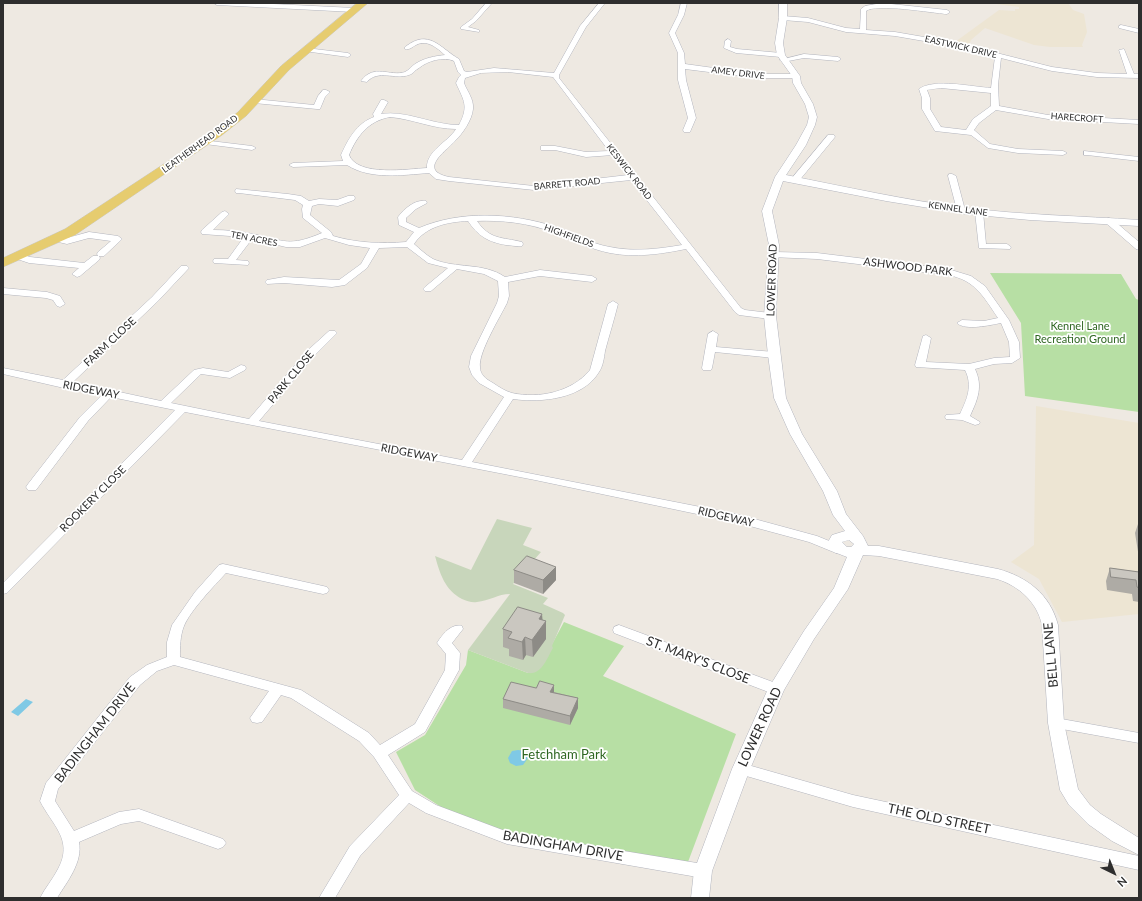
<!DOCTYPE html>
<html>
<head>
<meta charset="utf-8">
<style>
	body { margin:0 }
	#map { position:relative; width:1142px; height:901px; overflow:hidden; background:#eee9e2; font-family:Lato,sans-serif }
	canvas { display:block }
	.frame { position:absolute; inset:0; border:4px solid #2e2e2e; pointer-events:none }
	.north { position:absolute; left:1094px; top:853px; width:40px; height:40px; -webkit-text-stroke:3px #fff; paint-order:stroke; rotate:137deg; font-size:11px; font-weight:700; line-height:16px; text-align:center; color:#2e2e2e }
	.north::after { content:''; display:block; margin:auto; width:14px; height:18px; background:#2e2e2e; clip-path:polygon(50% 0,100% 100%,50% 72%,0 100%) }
</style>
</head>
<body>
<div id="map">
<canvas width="1142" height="901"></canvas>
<div class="frame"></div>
<div class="north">N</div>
</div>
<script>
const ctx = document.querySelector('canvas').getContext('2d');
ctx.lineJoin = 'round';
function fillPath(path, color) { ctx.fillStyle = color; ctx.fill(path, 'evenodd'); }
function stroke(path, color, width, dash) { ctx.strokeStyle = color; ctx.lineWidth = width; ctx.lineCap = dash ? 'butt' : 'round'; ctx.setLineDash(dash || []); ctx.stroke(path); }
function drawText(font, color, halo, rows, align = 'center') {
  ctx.font = font + ' Lato,sans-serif'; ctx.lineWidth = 3.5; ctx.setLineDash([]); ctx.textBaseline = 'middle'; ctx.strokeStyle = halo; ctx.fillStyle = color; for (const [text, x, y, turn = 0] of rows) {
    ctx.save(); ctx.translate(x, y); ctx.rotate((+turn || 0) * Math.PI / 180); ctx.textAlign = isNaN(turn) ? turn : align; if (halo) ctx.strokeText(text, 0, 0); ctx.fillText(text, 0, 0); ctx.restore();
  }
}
const education = new Path2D(`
	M989,3h79l5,7 11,4 3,18 -5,13 1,2h-33l-16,-2 -49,-17 -14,12 -2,5 -14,-3 44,-32 16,1v-2h4v-2z
	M1036,406l103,17v191l-77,8 -23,-43 -28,-17 23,-17z`);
const green = new Path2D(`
	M990,273l131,1 15,25 3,1v112l-114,-16 -4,-73z
	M564,622l60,24 -21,30 133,58 -48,128 -184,-30 -63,-25 -26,-17 -19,-38 29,-17 41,-70 2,-15 60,23 23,-27z`);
const cemetery = new Path2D(`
	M497,519l35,9 -9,17 18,7 -28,32 35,14 -5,6 20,9 2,2 -13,31 1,2c-6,10 -11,27 -25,25l-60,-23 42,-56c-12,0 -21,7 -33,8 -5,1 -10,-1 -15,-3 -17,-9 -22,-25 -27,-43l36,14z`);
const water = new Path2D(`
	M26,699l7,3 -15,14 -7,-4z
	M518,750l7,1 3,7 -5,7 -7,1 -6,-3 -2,-5 4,-7z`);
const minor = new Path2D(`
	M214,3h39l101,5 3,2 -3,2 -137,-7z
	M486,3h6l-16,18 -8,6 11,3v2l-18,-3v-2l11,-8z
	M599,3h6l-19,24 -27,48v3l182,230 4,2 25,3 5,3 -5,3 -31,-4 -4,-3 -49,-63c-25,5 -51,9 -76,4 -21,-4 -38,-14 -58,-21 -23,-9 -50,-12 -75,-11 13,19 25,16 45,21l1,2 -1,2c-5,1 -11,-1 -16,-1 -18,-3 -28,-9 -38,-24 -20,1 -42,5 -54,23 6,5 12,11 19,15 23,10 50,3 72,18l35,-7 52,6 5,3 -5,3 -52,-6 -32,6 1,14 -2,7c-7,14 -29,50 -27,64 0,8 6,12 13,16 6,4 12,8 19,10 27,6 60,-1 78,-23l18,-66 5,-3 5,3c-4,16 -9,32 -13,47 -1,7 -2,15 -6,21 -16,27 -58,31 -86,27l-41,63 264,52 81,22 27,11 2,3 -2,3h-8l-27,-11 -74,-20 -200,-42 -350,-68 -178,181 -4,1v-11l172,-173 -64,-13 -23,24 -52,69h-8l-2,-3 2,-3 52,-67 22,-22 -38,-7 -61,-14v-6l60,12 89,-83 29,-31h6l2,2 -31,33 -85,81 88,19 33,-31 9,-2 25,4 13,-7 4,1 1,2 -1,2 -15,8 -29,-4 -30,29 78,16 58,-68 22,-20h6l2,2 -22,22 -56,66 203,39 42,-63 -25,-14 -7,-8 -3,-8 2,-11 26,-53 2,-7 -1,-15 -14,-7 -27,-5 -26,22h-6l-2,-2 2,-2 23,-19 -20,-5 -21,-16 -28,1 -12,20 -22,17 -13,2 -48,-4 -17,1 -2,-2 2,-2 17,-3 55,3 22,-16 9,-16 -21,-3 -24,-7 -25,9h-14l-34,-8 -16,21 12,1 1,2 -1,2 -34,-2 -1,-2 1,-2h14l16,-22 -42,-3 -1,-2 1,-2 20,-18 3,-1 4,3 -16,16c13,0 27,1 40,4 33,7 35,13 69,-1l-19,-15 -1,-9 1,-4 -8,-5 -56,-7h-3l-1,-2 1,-2 52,5 13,2 8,5 10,-2 18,1 11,-4h6l1,2 -1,2 -16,6 -19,-2 -7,2 -2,9 21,17 2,4c24,7 48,8 73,6l8,-10 -15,-7 -1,-8c6,-8 17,-18 28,-16l1,2 -11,6 -10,9v4l13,6c42,-18 94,-15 137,-1 18,6 35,17 54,20 24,5 48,2 72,-2l-51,-65 -97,10 -85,-9 -13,-2 -7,-6c-26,2 -59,7 -82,-8l-54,2 -4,-2 4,-2 50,-2 -2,-6c7,-16 16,-32 33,-38l-1,-3 8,-14h3l4,2 -7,12c26,-4 51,11 78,11 10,-19 5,-24 -3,-42l3,-6 2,-2 -3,-3 -4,-11c-10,-5 -27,0 -35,7 -4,2 -6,6 -10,7 -14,5 -31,-6 -42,7l-6,-1c13,-18 29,-4 44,-9 4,-2 7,-6 10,-8 9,-6 20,-8 30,-9 -8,-7 -18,-16 -29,-10 -4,2 -6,5 -11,4v-2c24,-19 35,1 54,12l5,12 3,1 27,-4 60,5 26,-47zM508,72l45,5 56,74 -23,1 -31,-6h-14v4h14l31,7 27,-2 15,20 -94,11 -85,-9c-32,-7 -3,-26 6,-36 8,-8 17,-21 18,-32 1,-10 -6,-18 -9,-26l1,-5 16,-5zM390,117c23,2 43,12 66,12 -8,13 -30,22 -29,39 -19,1 -69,9 -78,-13 8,-19 19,-34 41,-38z
	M681,3h6l-3,12 -9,18 9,20 1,11 72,10h39l3,2 -3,2h-39l-72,-9 1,11 10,38 -6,14h-6l-1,-2 5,-12 -10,-38v-27l-9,-20 9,-18z
	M882,3l65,7 3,2 -3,2c-15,-1 -71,-11 -81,-3v19l29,2 58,10 99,25 45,6 30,1 -8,-24 5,-1 10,25h5v4l-42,-1 -45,-6 -51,-13 -3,27 1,21 49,9 91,5v4l-91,-5 -52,-9 -17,13 -5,7 16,14 28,5 45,2 4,2 -4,2 -45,-2 -30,-5 -17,-13 -36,-4 -13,-22v-11l-3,-9c15,-11 54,-2 72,-1l4,-31 -42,-11 -58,-10 -49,-4 -38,-10 -25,-2 -3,-2 3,-2 25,2 38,10 14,1 1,-20 4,-3zM941,88l50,5v13l-18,13 -7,11 -25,-3 -11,-18v-11l-3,-8z
	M1121,25l18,4v4l-20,-5v-2z
	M728,39l3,2 -1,6 7,2 44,4 3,2 -3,2 -45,-4 -12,-5 1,-7z
	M306,48l42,5 3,2 -3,2 -44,-6 -1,-1z
	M804,54l34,3 3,2 -3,2 -34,-3 -21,4 -3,-2z
	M323,90h3l4,2 -5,5 -5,12h-3l-63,-6 -4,-2 4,-2 60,6 4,-9z
	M828,135h6l1,2 -37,45h-6v-4z
	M202,140l50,6 4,2 -4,2 -47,-6 -4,-2z
	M1084,151l55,6v4l-52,-6h-3z
	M949,174h3l4,2 9,34 -1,2 -3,1 -4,-3 -9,-34z
	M979,209l4,3 3,32h21l4,3 -1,2 -31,-1 -4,-36z
	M1109,218l3,1 27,23v8l-3,-1 -30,-26 -1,-2 1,-2z
	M89,232l29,4 4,3 -18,17h-5l1,2 -1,2 -19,16 -3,1 -5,-3 7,-6 -50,-5 -15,-5 -1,-2 4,-3 13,4 54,6 9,-7h5l-1,-2 1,-2 13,-11 -22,-3 -22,6 -13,-3 -1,-2 4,-3 10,2z
	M774,252l43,1 131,16 23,7 14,10 24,34 10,22 1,16 -8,5 -18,1 -19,5c8,17 3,30 -5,47l10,6 -1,2 -4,1 -13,-5 -16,-1 -1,-2 1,-2 14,-1c7,-15 13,-28 5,-44l-49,-3 -1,-2 8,-29 3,-1 5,3 -5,24 43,2 25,-6 16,-1 -1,-15 -8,-19c-10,2 -36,8 -44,0l5,-3 22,1 14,-3c-15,-22 -23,-38 -50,-43l-131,-16 -46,-2 -1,-2 1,-2z
	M3,288l44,4 13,4 5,8 -5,3 -3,-1 -4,-6 -7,-2 -43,-4z
	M713,331l5,3 -2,13 58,5 5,3 -5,3 -59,-6 -3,16 -1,2h-8l-1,-2 6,-34z
	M223,564l100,22 4,1 2,3 -2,3 -4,1 -97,-21c-12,13 -36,38 -42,53 -4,10 -4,21 -4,31l121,33 68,43 11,12 35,-21 30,-54 1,-16 -9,-11c5,-8 14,-20 25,-17l1,3 -11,14 8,10 -1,17 -34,62 -37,23 24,36 24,14 72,27 195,32 5,2 3,5 -3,5 -5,2 -196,-34 -81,-31 -17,-10 -49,53 -25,42h-16l31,-52 49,-51 -25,-38 -15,-16 -68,-43 -10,-3 -19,27 -5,1 -5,-1 -2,-4 19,-27 -95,-26 -17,6 -17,14 -82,104 -3,12 19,30 45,-19 20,-3 84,30 3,4 -3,4 -5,2 -79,-28 -18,3 -42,18c4,20 -12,40 -22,56h-17c5,-10 13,-19 18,-29 16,-29 -6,-44 -18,-68l6,-18 84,-106 17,-12 20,-8v-15l5,-17 23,-33 24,-27z
	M619,625l162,60 2,4 -2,4 -5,1 -5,-1 -157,-60 -1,-3 1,-3z
	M1056,718l83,15v10l-88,-16 -2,-4 2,-4z
	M741,763l112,32 286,61v14l-286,-63 -117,-34 -2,-4 2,-4z`);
const tertiary = new Path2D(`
	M779,3h8v15l-4,25 2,12 15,21 1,7 12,21 4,13 -2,8 -9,20 -20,30c60,12 119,25 180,33 57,7 115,8 173,12v6l-109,-6 -64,-6 -80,-13 -103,-20 -11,30 7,34 -3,71 10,82 16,36 35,57 9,23 17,22 5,10h11l119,23c29,8 52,25 60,56l6,98 14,66 12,16 11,9 38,24v17l-27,-14 -24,-17 -19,-19 -9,-15 -12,-67 -6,-98c-5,-23 -23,-39 -45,-46l-118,-23 -16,-1 -15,34 -34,50 -30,51 -34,79 -38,102 -3,27h-18l3,-27 38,-102 36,-80 36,-58 30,-43 13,-31 -13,-5 -6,-10 4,-7 13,-4 -12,-16 -10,-24 -33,-57 -16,-36 -6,-43 -4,-39 5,-71 -7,-34 13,-34 21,-32 11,-20 2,-8 -4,-13 -12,-21 -1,-7 -15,-21 -2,-12 4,-25zM849,540l5,4 -3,3h-4l-5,-5z`);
const primary = new Path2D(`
	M357,3h11l-79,67 -43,46 -24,19 -147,100 -72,32v-9l62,-29 149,-98 24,-19 43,-46z`);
const wall = new Path2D(`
	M1139,521v37l-4,-25z
	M556,567v13l-13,14 -29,-11v-13z
	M1110,568l29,4v30l-6,-1 -1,-7 -25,-4 -1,-9z
	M542,620l4,1v18l-13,18 -7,-2 -3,5 -14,-4v-7l-6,-2v-18z
	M554,685v7l24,6v10l-8,17 -67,-17v-9l33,-11z`);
const shadedWall = new Path2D(`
	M556,567v13l-13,14v-14z
	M542,614l1,11 3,-4v18l-13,18 -1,-17 7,-21z
	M525,637l1,18 -3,5 -1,-18z
	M554,685v9l-4,-2z
	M578,698v10l-8,17v-9z`);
const building = new Path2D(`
	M527,556l29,11 -13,13 -29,-10z
	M1110,568l29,4v16l-2,-1 -1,-7 -25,-3z
	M518,607l24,7 -3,5 7,2 -14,19 -7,-3 -3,5 -14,-4 4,-6 -9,-3z
	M540,681l14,4 -4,7 28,6 -8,18 -67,-17 8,-17 25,6z`);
const farStreetnames = [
	["EASTWICK DRIVE",961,47,13],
	["AMEY DRIVE",738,73,7],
	["HARECROFT",1077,118,4],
	["LEATHERHEAD ROAD",200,144,-36],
	["KESWICK ROAD",629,172,52],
	["BARRETT ROAD",567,184,-5],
	["KENNEL LANE",958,209,8],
	["HIGHFIELDS",569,236,20],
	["TEN ACRES",254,239,11]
];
const streetNames = [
	["ASHWOOD PARK",908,267,7],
	["LOWER ROAD",772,280,-88],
	["FARM CLOSE",110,342,-43],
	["PARK CLOSE",291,377,-50],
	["RIDGEWAY",91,390,11],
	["RIDGEWAY",409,453,11],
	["ROOKERY CLOSE",93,499,-45],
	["RIDGEWAY",726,517,13]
];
const parkNames = [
	["Kennel Lane",1080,326],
	["Recreation Ground",1080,339]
];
const nearStreetnames = [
	["BELL LANE",1051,655,-95],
	["ST. MARY'S CLOSE",698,660,21],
	["LOWER ROAD",760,727,-65],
	["BADINGHAM DRIVE",95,733,-52],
	["THE OLD STREET",939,819,12],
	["BADINGHAM DRIVE",563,846,10]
];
const nearParknames = [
	["Fetchham Park",564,755]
];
fillPath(education, '#ede5d3');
fillPath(green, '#b7dfa4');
fillPath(cemetery, '#c8d6bb');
fillPath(water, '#7fc9e5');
stroke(minor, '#b2b4bd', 1);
stroke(tertiary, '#b2b4bd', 1);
stroke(primary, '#c9c9c9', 1);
fillPath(minor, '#fff');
fillPath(tertiary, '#fff');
fillPath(primary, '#e6cc6f');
fillPath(wall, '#aeaba5');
fillPath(shadedWall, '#8d8b86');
fillPath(building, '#cac7c0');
stroke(building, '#8d8b86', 1);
drawText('9px', '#2e2e2e', '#fff', farStreetnames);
drawText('11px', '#2e2e2e', '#fff', streetNames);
drawText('11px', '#2f6722', '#fff', parkNames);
drawText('13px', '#2e2e2e', '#fff', nearStreetnames);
drawText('13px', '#2f6722', '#fff', nearParknames);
</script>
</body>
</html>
